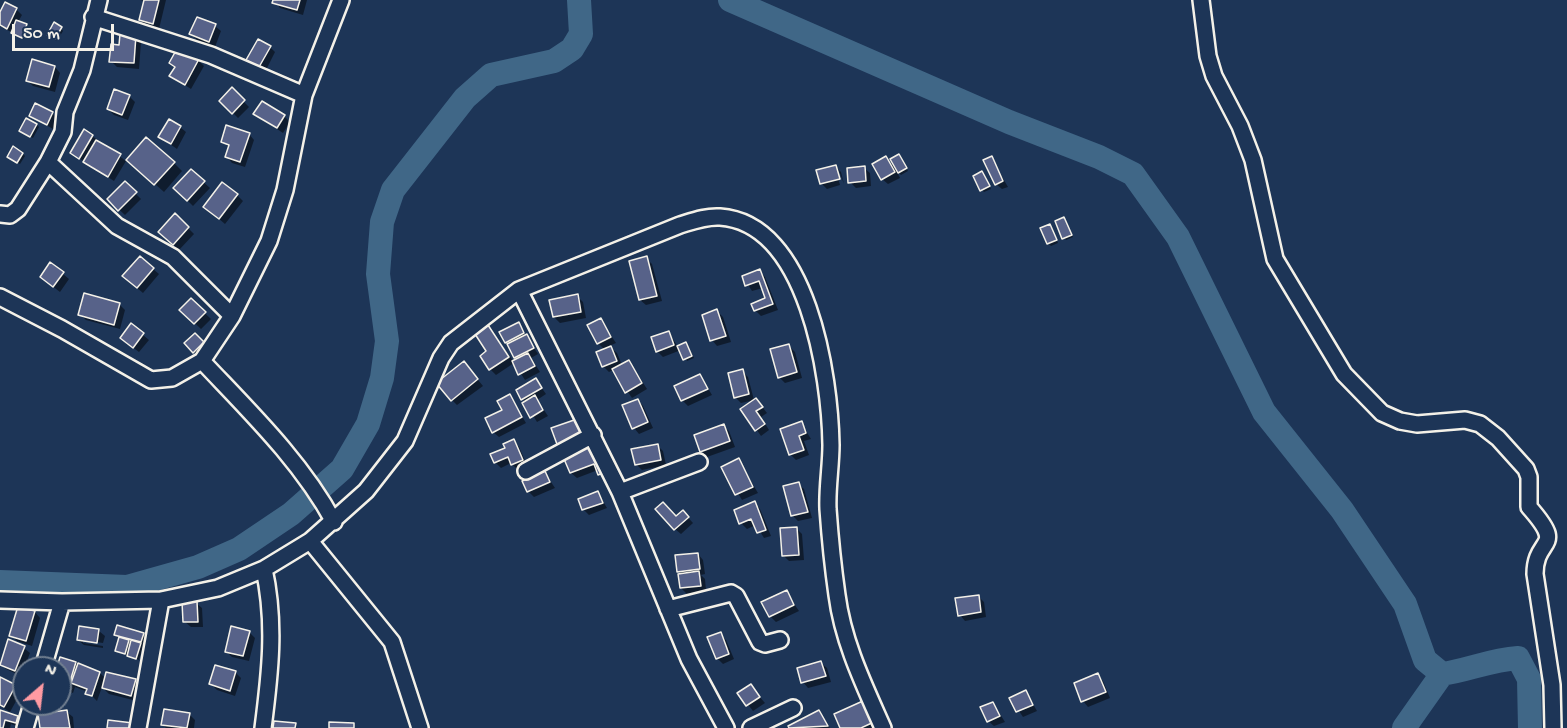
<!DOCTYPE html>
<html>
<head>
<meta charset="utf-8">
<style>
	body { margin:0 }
	#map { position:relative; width:1567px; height:728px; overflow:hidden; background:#1d3557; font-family:"Gochi Hand",sans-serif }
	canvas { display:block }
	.north { position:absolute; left:12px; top:656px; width:60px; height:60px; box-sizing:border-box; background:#1d3557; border:2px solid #738091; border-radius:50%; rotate:28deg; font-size:16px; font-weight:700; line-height:24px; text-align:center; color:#f4f1e8 }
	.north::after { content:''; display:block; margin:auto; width:21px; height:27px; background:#ff9aa2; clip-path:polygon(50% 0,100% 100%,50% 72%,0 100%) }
	.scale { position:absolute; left:12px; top:24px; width:102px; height:27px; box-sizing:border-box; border:3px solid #f4f1e8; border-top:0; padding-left:8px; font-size:18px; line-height:21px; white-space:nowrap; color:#f4f1e8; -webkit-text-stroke:4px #1d3557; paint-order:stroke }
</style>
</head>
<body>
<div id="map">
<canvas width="1567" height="728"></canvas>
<div class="north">N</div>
<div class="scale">50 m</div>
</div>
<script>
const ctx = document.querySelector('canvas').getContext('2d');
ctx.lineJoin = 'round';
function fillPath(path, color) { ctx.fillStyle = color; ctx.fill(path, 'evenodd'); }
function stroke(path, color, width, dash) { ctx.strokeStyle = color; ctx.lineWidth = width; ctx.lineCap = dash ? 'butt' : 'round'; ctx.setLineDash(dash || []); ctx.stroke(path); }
const shadow = new Path2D(`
	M140,0h26l-7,29 -13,-3 -6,-6 5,-19z
	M275,0h32l-4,15 -23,-7z
	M16,9l6,6 -4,7 10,6 -4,11 -24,-13v-10z
	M215,26l6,5 -6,16 -18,-7 -6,-6z
	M61,28l2,3 -6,10 -6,-4z
	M135,36l6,6 -2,27 -22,-2 -6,-6z
	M270,47l5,5 -10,20 -17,-12z
	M198,60l6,6 -13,23 -20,-13 5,-8 -5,-5z
	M33,61l22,6 5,6 -5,19 -22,-6 -6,-6z
	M232,90l17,17 -11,11 -17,-17z
	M129,96l6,6 -7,18 -14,-5 -6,-6z
	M52,113l6,6 -5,10 -22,-13z
	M255,114l29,2 6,6 -7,11z
	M37,125l2,2 -6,11 -10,-5z
	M180,127l6,5 -9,17 -17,-12z
	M249,134l5,6 -9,27 -13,-4 -5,-6 3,-9 -8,-7z
	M92,136l34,25 -12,20 -43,-28z
	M23,154l2,2 -5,8 -9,-5z
	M886,158l9,9 6,-9 7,13 -7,4 -5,-5 4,8 -12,6 -6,-5z
	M991,158l17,29 -6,2 -6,-5z
	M174,163l8,8 -18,21 -27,-24z
	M835,166l6,6 3,12 -5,-13h-3l4,14 -13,4 -6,-6z
	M864,168l6,5 1,13 -15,2 -6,-6z
	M191,171l19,17 -17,18 -18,-18z
	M984,176l7,13 -7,3 -2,-2z
	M125,183l16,16 -16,16 -16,-15z
	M237,195l6,6 -18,23 -20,-17z
	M175,215l19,19 -15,16 -19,-18z
	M1064,219l9,18 -7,3 -2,-2z
	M1052,228l6,15 -7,3 -3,-3z
	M646,258l6,6 10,37 -16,4 -6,-5z
	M51,264l18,15 -9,13 -13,-10z
	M153,269l6,5 -16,19 -13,-11z
	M760,271l5,6 13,33 -17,6 -6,-6 12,-11 -4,-11 -11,3 -9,-14z
	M577,296l6,6 3,16 -26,5 -6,-6z
	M191,300l20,19 -10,10 -20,-19z
	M119,304l6,6 -5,19 -34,-9 -6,-6z
	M717,311l6,6 8,25 -14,4 -5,-6z
	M600,319l16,24 -7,3 8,7 5,12 7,-4 18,28 -15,9 -19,-28 -4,2 -6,-6 2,-16 -7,-7z
	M518,324l20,30 -7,4 9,14 -15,8 -11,-17 -18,12 -6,-6 -2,-18v-24l26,35 4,-2 -12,-18z
	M131,325l18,15 -10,12 -12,-9z
	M669,333l9,14 8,-4 2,3 6,12 -7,3 -6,-11 -18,7 -6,-6z
	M195,335l10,10 -9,9 -10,-11z
	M789,346l6,6 7,26 -17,5 -6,-6z
	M469,369l14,17 -26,19 -5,-5z
	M742,371l6,6 6,23 -13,3 -5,-5z
	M700,375l12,20 -24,11 -6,-6z
	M536,380l10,14 -9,6 11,16 -11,6 -14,-23z
	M510,396l16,27 -27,14 -6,-5z
	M756,399l11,14 -6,4 8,13 -8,6 -19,-27z
	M638,400l5,6 10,22 -14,6 -5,-6z
	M576,421l34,57 -5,2 -7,-10 -21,8 -6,-5z
	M801,423l10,16 -7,2 5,14 -13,5 -6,-6z
	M723,426l6,5 6,16 -28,10 -5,-5 -6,-16z
	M514,441l5,6 8,18 -9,5 -7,-7 -10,5 -6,-6z
	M657,445l6,6 3,14 -24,5 -6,-6z
	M738,460l20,33 -16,7 -19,-32z
	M545,473l10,15 -21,9 -6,-6z
	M798,484l6,5 8,29 -14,3 -5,-5 -8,-29z
	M598,493l9,15 -18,7 -6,-6z
	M755,503l5,6 11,27 -7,2 -8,-13 -9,4 -6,-6z
	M683,512l10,11 -12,11 -6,-5 1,-11z
	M796,528l6,6 2,26 -15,1 -6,-6z
	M698,554l5,6 2,14 -4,1 4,4 1,12 -19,3 -6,-6 1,-13 -3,-4z
	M786,592l13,19 -23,11 -6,-6z
	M978,596l6,6 2,15 -21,4 -5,-6z
	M196,603l6,5 1,19h-12l-6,-5z
	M19,608l16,4 5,6 -8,28 -15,-5 -6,-6z
	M99,631l6,5 -2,7 -20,-3v3l20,3v2l-19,-3 -6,-5z
	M249,632l6,6 -6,23 -17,-4 -6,-6z
	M116,634h27l6,6 -2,7 -4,-1 -4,14 -22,-9 3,-12z
	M720,634l6,6 8,19 -11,5 -6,-6z
	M9,641l15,7 6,5 -9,23 -15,-7 -6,-5z
	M76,663l24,10 6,6 29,1 6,6 -4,15 -28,-7 -7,-7 -5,14 -9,-9 -13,-5 -2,6 -13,-4 -2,-21z
	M821,663l6,5 4,14 -23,6 -5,-6z
	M235,672l6,6 -6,18 -18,-6 -6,-6z
	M1097,675l6,6 7,17 -22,9 -5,-6z
	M0,679l21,13 -11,20 -10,-6z
	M750,686l15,17 -12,8 -14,-18z
	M1026,692l11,19 -14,6 -12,-18z
	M864,702l14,26h-36z
	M993,703l12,19 -11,4 -6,-5z
	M818,711l12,17h-40v-1z
	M0,712l17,5 6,6 -1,5 -11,-4 -1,4h-10z
	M67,712l6,5 1,11h-32z
	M189,714l6,6 -1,8h-28l-3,-3z`);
const river = new Path2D(`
	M730,0l279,122 90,35 34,17 45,63 86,175 78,98 63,94 20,56 17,14c27,-4 48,-14 76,-16l11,21 1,49
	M0,582l127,5 71,-20 41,-18 52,-35 51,-45 26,-45 14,-46 5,-37 -9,-67 4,-52 11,-32 72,-92 26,-23 63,-14 18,-12 9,-15 -2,-34
	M1404,728l38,-54`);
const building = new Path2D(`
	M144,0h15l-6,24 -14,-4z
	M273,0h27l-3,10 -25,-7z
	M5,2l12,6 -10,21 -7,-4v-13z
	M197,17l19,7 -7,18 -20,-8z
	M16,20l11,4 -5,14 -11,-5z
	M54,22l8,5 -7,12 -8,-4z
	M120,34l16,1 -2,28 -25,-1 2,-18 8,1z
	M258,39l13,7 -12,21 -13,-7z
	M178,47l21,12 -14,26 -16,-9 6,-9 -6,-4z
	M32,59l23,7 -6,21 -23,-6z
	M232,87l13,13 -13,14 -13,-13z
	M114,89l16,6 -8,20 -15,-6z
	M262,101l23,14 -8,13 -24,-14z
	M35,103l18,9 -6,13 -18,-9z
	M26,118l11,6 -7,13 -11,-6z
	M169,119l12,7 -10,18 -13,-7z
	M226,125l24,8 -10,29 -15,-5 4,-12 -8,-3z
	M84,129l9,6 -14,24 -9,-6z
	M146,137l29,25 -21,23 -28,-25z
	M96,140l25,14 -13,23 -25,-15z
	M13,146l10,7 -6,10 -10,-6z
	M899,154l8,14 -9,5 -8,-14z
	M886,156l9,16 -14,8 -9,-16z
	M992,156l11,25 -8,4 -12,-25z
	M836,165l4,14 -20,5 -4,-14z
	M865,166l1,15 -18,2 -1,-15z
	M191,169l14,12 -18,20 -14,-13z
	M982,171l8,15 -10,5 -7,-15z
	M125,181l12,11 -19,19 -11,-12z
	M222,182l16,12 -19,25 -16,-12z
	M175,213l14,14 -16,18 -15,-13z
	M1064,217l8,18 -10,4 -7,-18z
	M1050,224l7,16 -10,4 -7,-16z
	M140,256l14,12 -17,20 -15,-12z
	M647,256l10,40 -18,4 -10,-39z
	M50,262l14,10 -11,15 -13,-10z
	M760,269l13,35 -19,7 -3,-7 14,-6 -6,-17 -14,5 -3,-10z
	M84,293l36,10 -6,22 -36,-10z
	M578,294l3,18 -28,5 -4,-17z
	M191,298l15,14 -12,12 -15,-14z
	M717,309l9,27 -16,5 -8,-26z
	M601,318l10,19 -14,7 -10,-19z
	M519,322l5,11 -19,10 -6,-11z
	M131,323l13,10 -11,15 -13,-10z
	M488,325l21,32 -20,13 -9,-14 6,-5 -11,-17z
	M669,331l5,14 -18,7 -5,-15z
	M195,333l9,9 -11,11 -9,-10z
	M527,334l7,14 -20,10 -7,-14z
	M686,342l6,14 -9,4 -6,-14z
	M789,344l8,28 -19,6 -8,-29z
	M611,346l6,15 -15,6 -6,-15z
	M528,353l7,13 -17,9 -6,-14z
	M629,360l13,23 -17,10 -13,-24z
	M464,361l14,18 -27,22 -15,-18z
	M743,369l6,25 -15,4 -6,-25z
	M700,374l8,15 -27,12 -7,-15z
	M536,378l6,10 -21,12 -5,-10z
	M510,394l12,23 -30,16 -7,-15 17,-8 -5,-9z
	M535,395l8,15 -13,8 -8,-15z
	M756,398l7,9 -7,4 9,13 -10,7 -15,-22z
	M638,399l10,23 -16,7 -10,-24z
	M577,419l6,19 -25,9 -7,-19z
	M802,421l4,12 -7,3 5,14 -15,5 -9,-26z
	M724,424l6,17 -30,11 -6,-17z
	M514,439l9,21 -12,5 -3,-8 -14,6 -4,-9 15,-6 -2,-4z
	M593,443l12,29 -7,3 -4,-11 -24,9 -6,-14z
	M658,444l3,16 -26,5 -4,-16z
	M739,458l14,29 -18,8 -14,-28z
	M545,471l5,11 -23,10 -5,-11z
	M799,482l9,30 -17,4 -8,-30z
	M598,491l5,12 -21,7 -4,-11z
	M755,501l11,29 -9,3 -6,-14 -12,5 -5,-14z
	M663,502l13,14 7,-6 6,7 -15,13 -19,-21z
	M797,527l2,28 -17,1 -2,-28z
	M698,553l2,16 -23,3 -2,-17z
	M699,571l2,15 -21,2 -2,-14z
	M787,590l7,15 -25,12 -8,-15z
	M979,595l2,17 -23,4 -3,-18z
	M197,601l1,21h-15l-1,-20z
	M18,606l17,5 -9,30 -17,-5z
	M117,625l27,8 -3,9 -27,-7z
	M79,626l20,3 -2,14 -20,-3z
	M231,626l19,5 -7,25 -18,-4z
	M721,632l8,22 -13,5 -9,-22z
	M119,637l10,3 -4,14 -10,-3z
	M8,639l17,7 -10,25 -15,-6z
	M131,640l10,3 -5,16 -9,-3z
	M60,657l16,5 -8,26 -8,-2v-18h-15l2,-4 10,3z
	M821,661l5,15 -25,7 -4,-15z
	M78,663l22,9 -8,24 -7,-2 2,-5 -16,-6z
	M215,665l21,6 -6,20 -21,-7z
	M106,672l30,7 -5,17 -29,-8z
	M1098,673l8,19 -25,10 -7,-19z
	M0,677l16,8 -12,22 -4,-2z
	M751,684l9,13 -14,9 -9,-13z
	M1026,690l7,15 -17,7 -7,-14z
	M865,700l9,22 -13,6h-21l-6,-14z
	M993,702l7,14 -13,6 -7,-15z
	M164,709l26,4 -3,15 -26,-3z
	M0,710l18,6 -2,7 -11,-3 -2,8h-3z
	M67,710l3,18h-30l-2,-14z
	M819,710l9,16 -39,2 -1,-2z
	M108,720l25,3 -1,5h-25z
	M274,721l22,2 -1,5h-22z
	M329,722l25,1v5h-25z`);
const street = new Path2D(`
	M1201,0l7,56 6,20 26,50 13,34 22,99 69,115 38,39 18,8 17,3 48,-4 15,4 18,14 28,31 3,8v30c38,43 6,29 6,67l17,111 1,43
	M93,17l118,38 93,40
	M48,162l69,64 56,31 59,59
	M0,214l10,1 8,-6 30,-47 15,-30 2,-20 17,-42 17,-70
	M519,290l101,202 69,167 37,69
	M0,297l62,32 89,51 21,-2 30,-17 30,-45 37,-75 16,-51 19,-95 37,-95
	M202,361c47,50 99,100 132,161
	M526,471l67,-36
	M620,492l79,-30
	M310,541l82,101 28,86
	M0,600l62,2 99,-2 57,-12 46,-19 46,-28 56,-50 39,-50 36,-83 10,-15 68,-53 161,-65c13,-4 26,-9 40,-8 88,6 110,160 111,228 0,21 -4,43 -3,64 2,28 5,58 9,86 6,47 27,90 46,133
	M668,609l63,-16 5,3 24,46 5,2 15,-4
	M43,668l19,-66
	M25,728l7,-24
	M138,728l23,-128
	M263,728c7,-54 13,-105 1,-159
	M751,728l42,-20`);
fillPath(shadow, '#0007');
stroke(river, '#406787', 24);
fillPath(building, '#576289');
stroke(building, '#f4f1e8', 1.5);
stroke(street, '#f4f1e8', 20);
stroke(street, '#1d3557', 15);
</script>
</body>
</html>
